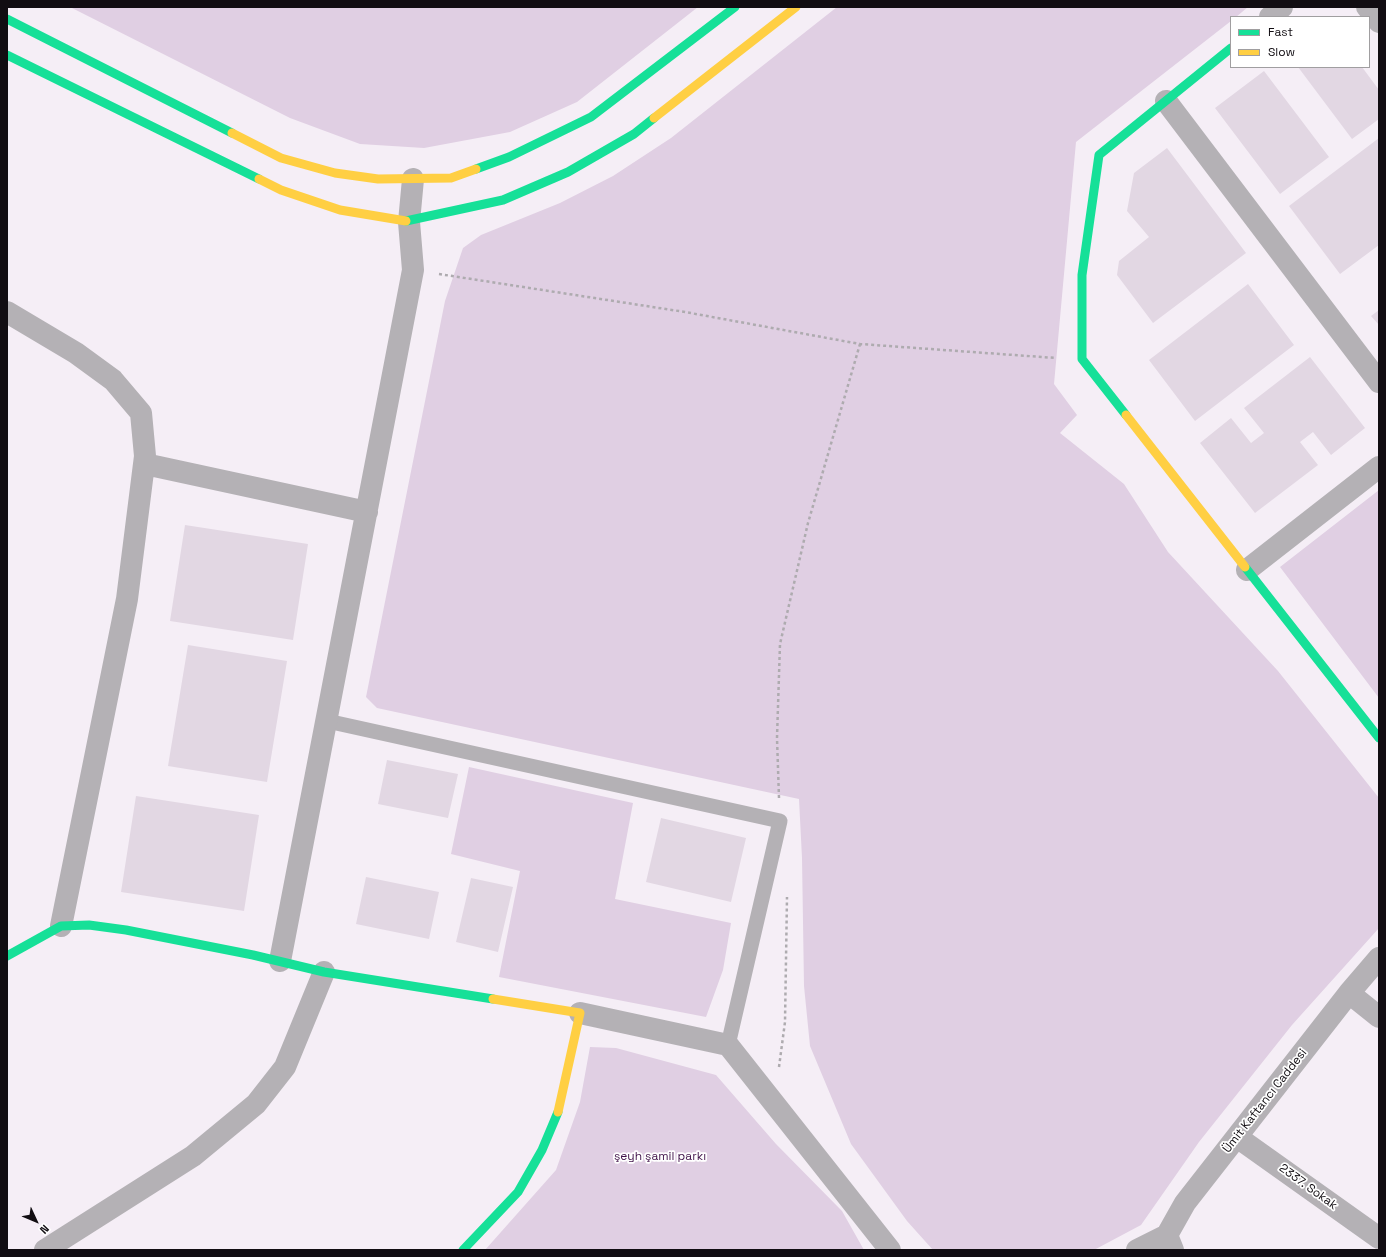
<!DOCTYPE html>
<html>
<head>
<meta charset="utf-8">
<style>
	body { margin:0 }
	#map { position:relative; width:1386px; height:1257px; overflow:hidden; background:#f5eef6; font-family:"Space Grotesk",sans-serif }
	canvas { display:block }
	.frame { position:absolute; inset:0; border:8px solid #110d12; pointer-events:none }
	.legend { position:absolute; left:1230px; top:16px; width:140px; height:52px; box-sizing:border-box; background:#fff; border:1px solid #a09ea0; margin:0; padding:5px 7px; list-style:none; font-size:12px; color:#110d12 }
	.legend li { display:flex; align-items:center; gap:8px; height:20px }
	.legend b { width:20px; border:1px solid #a09ea0 }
	.north { position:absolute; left:16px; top:1201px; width:40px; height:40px; -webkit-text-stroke:3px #fff; paint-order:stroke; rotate:134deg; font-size:11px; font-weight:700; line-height:16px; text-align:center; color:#110d12 }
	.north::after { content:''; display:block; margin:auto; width:14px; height:18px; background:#110d12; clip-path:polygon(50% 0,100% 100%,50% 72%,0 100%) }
</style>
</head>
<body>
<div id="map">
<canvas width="1386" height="1257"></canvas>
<div class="frame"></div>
<ul class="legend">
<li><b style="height:5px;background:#16e098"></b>Fast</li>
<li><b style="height:5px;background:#ffcf43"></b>Slow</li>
</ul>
<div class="north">N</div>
</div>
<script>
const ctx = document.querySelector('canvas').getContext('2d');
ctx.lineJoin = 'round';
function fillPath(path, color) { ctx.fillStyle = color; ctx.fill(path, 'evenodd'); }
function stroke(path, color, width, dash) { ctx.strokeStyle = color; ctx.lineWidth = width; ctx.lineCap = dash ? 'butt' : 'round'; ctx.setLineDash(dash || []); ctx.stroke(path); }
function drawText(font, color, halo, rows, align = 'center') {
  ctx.font = font + ' "Space Grotesk",sans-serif'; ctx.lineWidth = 3.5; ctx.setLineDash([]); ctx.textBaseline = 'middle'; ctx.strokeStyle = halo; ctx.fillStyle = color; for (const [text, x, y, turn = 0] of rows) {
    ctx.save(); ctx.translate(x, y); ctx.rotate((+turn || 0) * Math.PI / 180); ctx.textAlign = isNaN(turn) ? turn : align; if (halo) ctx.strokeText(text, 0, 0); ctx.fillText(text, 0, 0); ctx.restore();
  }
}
const green = new Path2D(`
	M70,7h628l-121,95 -67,30 -86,16 -64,-4 -70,-26z
	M837,7h411l-12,10h-5v4l-155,121 -22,242 23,31 -17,18 64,51 44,68 110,119 101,127v130l-87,97 -93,117 -58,83 -47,25h-161l-26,-29 -56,-77 -41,-98 -6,-60 -2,-128 -3,-59 -422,-91 -11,-11 79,-396 18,-53 18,-13 79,-32 53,-27 58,-38z
	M1379,490v208l-99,-131z
	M469,767l164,36 -18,96 116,24 -8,47 -17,47 -207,-40 21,-106 -69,-17z
	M590,1047l26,1 100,27 60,69 66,67 22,39h-379l71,-80 24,-68z`);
const building = new Path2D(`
	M1298,67h64l17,23v29l-27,20z
	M1264,71l65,86 -49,37 -65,-86z
	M1379,138v107l-39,29 -51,-68z
	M1167,148l79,105 -93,70 -36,-48 2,-14 30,-24 -22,-26 7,-38z
	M1248,284l46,61 -99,76 -46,-61z
	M1379,310v15l-8,-9z
	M1310,357l55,71 -34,27 -18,-23 -13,10 18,23 -63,48 -55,-70 31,-25 20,25 13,-10 -20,-25z
	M185,525l123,19 -15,96 -123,-19z
	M188,645l99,16 -20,121 -99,-16z
	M387,760l71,14 -10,44 -70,-14z
	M136,796l123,19 -15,96 -123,-19z
	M661,818l85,20 -15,64 -85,-20z
	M366,877l73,15 -10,47 -73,-15z
	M471,878l42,9 -15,65 -42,-10z`);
const path = new Path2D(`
	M439,274l246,38 175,32 196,14
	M779,798l-2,-60 3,-94 28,-121 52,-179
	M779,1067l6,-45 2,-125`);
const lane = new Path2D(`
	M327,721l453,100 -52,224`);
const street = new Path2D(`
	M1367,7l12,15
	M1270,17l12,-10
	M1166,101l213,281
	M7,312l69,41 37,27 28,33 4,43 -18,143 -66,327
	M145,464l222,48
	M1247,570l132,-103
	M280,961l133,-691 -4,-48 4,-43
	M1349,993l30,24
	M580,1013l148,32 162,205
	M1237,1137l142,101
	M45,1250l148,-94 63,-52 29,-37 39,-95
	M1137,1250l30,-15
	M1173,1250l-6,-15 18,-32 164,-210 30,-35`);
const fast = new Path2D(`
	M7,19l225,114
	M7,55l252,124
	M476,169l33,-12 82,-40 144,-110
	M406,221l97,-21 65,-28 66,-38 20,-16
	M1126,415l-44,-56v-84l17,-120 132,-107
	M1245,567l134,171
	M7,956l54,-30 28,-1 37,5 127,25 71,17 169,27
	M463,1250l55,-58 24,-42 16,-38`);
const slow = new Path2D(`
	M654,118l142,-111
	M232,133l49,25 54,15 43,6 73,-1 25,-9
	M259,179l22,11 59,20 66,11
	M1126,415l119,152
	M493,999l87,14 -22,99`);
const streetNames = [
	["Ümit Kaftancı Caddesi",1265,1101,-52],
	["2337. Sokak",1308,1187,36]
];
const parkNames = [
	["şeyh şamil parkı",660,1157]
];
fillPath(green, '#e0cfe3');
fillPath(building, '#e2d7e3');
stroke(path, '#aeabaf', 2.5, [3, 3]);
stroke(lane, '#b4b1b5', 15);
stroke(street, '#b4b1b5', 22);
stroke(fast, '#16e098', 9);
stroke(slow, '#ffcf43', 9);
drawText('12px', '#110d12', '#fff', streetNames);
drawText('12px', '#41144a', '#fff', parkNames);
</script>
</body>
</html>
